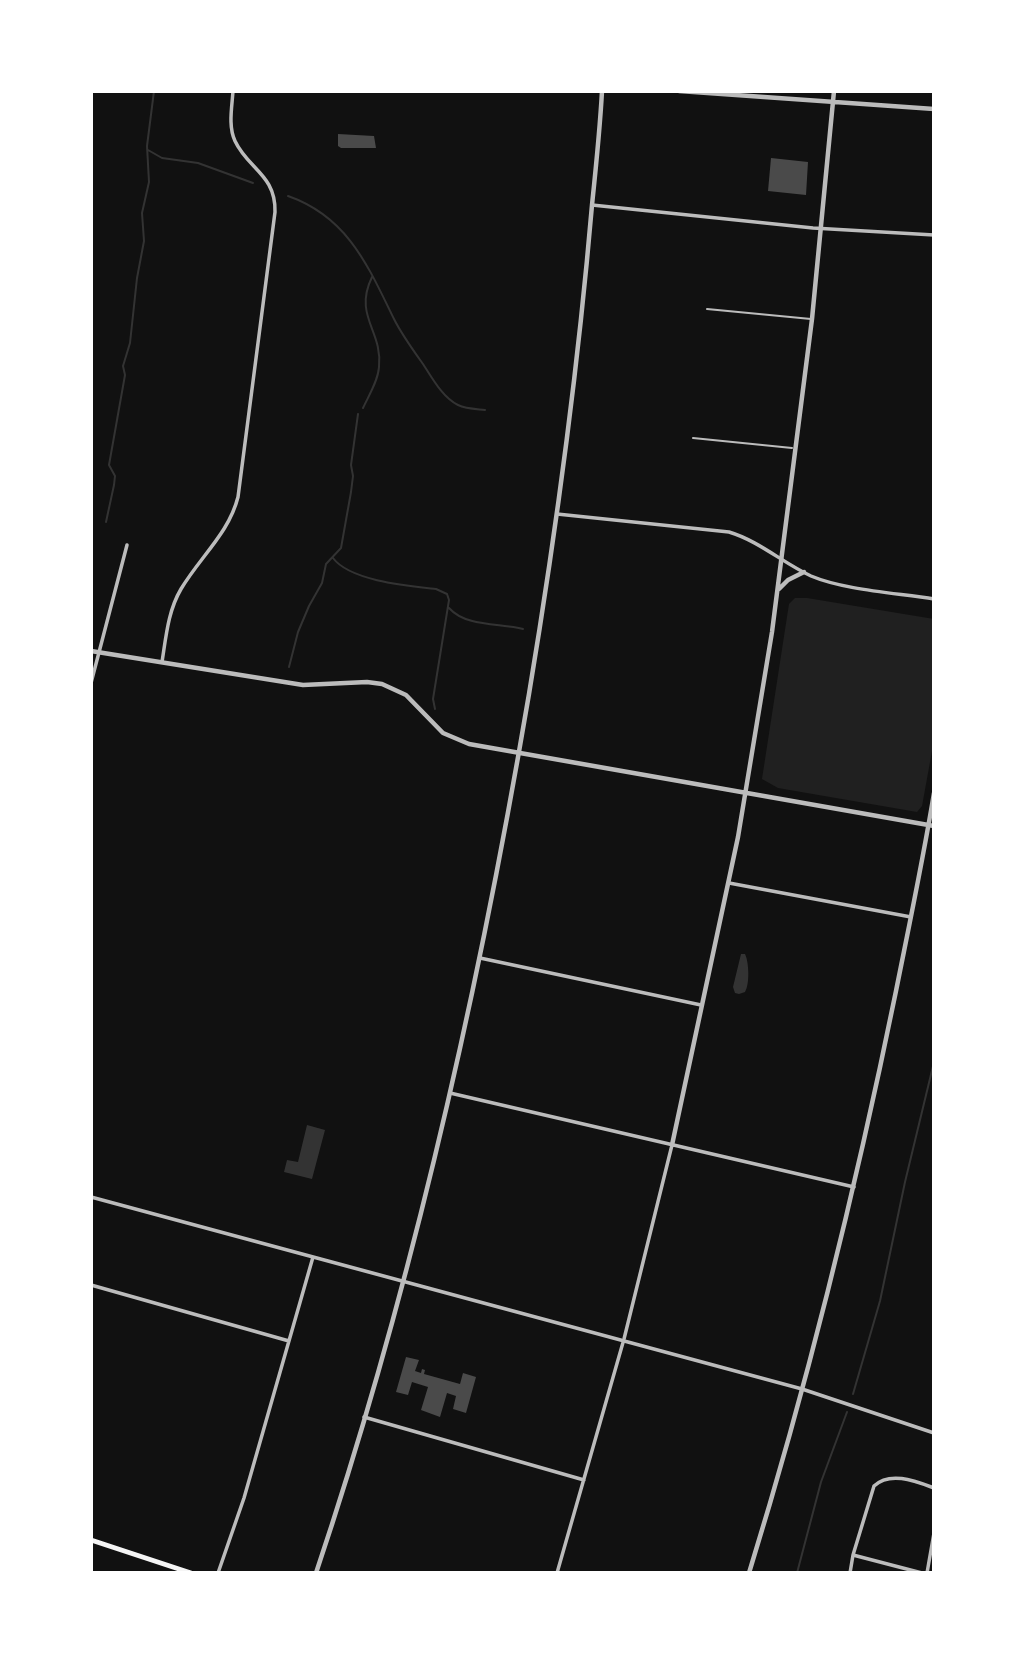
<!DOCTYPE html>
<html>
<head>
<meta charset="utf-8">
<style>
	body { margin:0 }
	#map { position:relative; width:1025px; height:1664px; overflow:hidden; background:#111; font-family:"PT Serif",serif }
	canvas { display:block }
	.frame { position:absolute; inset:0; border:93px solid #fff; pointer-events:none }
</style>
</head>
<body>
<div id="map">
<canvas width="1025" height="1664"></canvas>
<div class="frame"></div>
</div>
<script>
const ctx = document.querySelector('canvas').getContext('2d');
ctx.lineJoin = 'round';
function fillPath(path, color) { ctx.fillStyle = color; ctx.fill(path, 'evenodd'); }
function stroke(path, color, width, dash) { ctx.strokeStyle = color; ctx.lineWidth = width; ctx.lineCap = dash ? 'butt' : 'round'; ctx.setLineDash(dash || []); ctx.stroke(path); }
const green = new Path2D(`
	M795,598h12l127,21v121l-12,66 -5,6 -139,-24 -16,-9 27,-175z`);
const water = new Path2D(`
	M741,954h4c4,8 5,30 0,38l-6,2 -4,-1 -2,-6z
	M307,1125l18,5 -13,49 -28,-7 3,-12 11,2z`);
const stream = new Path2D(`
	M148,150l14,8 36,5 55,20
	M288,196c60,21 80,70 106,123 8,16 19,31 29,45 9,14 20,34 35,41 8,4 18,4 27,5
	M363,408c6,-13 15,-27 16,-41 4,-36 -26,-51 -7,-90
	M106,522l8,-37 1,-9 -6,-11 16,-90 -2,-9 7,-23 7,-65 7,-37 -2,-28 7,-31 -2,-36 7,-55
	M333,558c17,23 76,28 103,31l11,5 2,6 -16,99 2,10
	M449,608c17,19 50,15 74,21
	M289,667l9,-35 11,-26 13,-23 4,-19 15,-16 10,-56 2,-16 -2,-11 7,-51
	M853,1394l27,-93 25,-119 29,-120
	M797,1573l24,-91 26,-70`);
const building = new Path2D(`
	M338,134l36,2 2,12h-35l-3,-2z
	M771,158l37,4 -2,33 -38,-4z
	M406,1357l13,3 -4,11 6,2 1,-4 3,1 -1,4 36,10 3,-11 13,4 -10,36 -13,-4 3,-13 -9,-3 -7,24 -19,-7 7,-23 -16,-5 -4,13 -12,-3z`);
const service = new Path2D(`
	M707,309l104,10
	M693,438l99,10`);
const minor = new Path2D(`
	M592,205l221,23 121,7
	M557,514l172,18c30,9 54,31 82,44 33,14 86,17 123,23
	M162,662c4,-25 6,-51 19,-73 19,-32 48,-56 57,-92l37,-285c1,-37 -27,-43 -40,-71 -7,-15 -3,-34 -2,-50
	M91,683l36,-138
	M729,883l182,34
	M480,958l221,47
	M450,1093l404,94
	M91,1197l711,192 132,44
	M91,1285l198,56
	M364,1417l220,63
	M853,1555l69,18
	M218,1573l26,-75 69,-241
	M557,1573l67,-234 48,-194
	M850,1573l3,-18 21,-69c16,-15 41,-5 60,2
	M927,1573l7,-40`);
const tertiary = new Path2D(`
	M679,91l255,18
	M779,589l9,-9 16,-8
	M91,651l212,34 64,-3 15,2 24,11 37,38 26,11 465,82
	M672,1145l66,-308 34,-205 40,-313 22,-228
	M316,1573c95,-283 163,-584 213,-879 27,-162 49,-325 63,-489 4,-38 8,-76 10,-114
	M749,1573c59,-191 107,-386 147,-582 13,-65 27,-131 38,-198`);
const secondary = new Path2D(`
	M91,1540l100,33`);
fillPath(green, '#202020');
fillPath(water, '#333');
stroke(stream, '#333', 2);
fillPath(building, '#4a4a4a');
stroke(service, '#bcbcbc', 2);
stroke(minor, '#bcbcbc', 3.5);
stroke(tertiary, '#bcbcbc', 4.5);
stroke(secondary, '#f5f5f5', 5);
</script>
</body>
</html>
